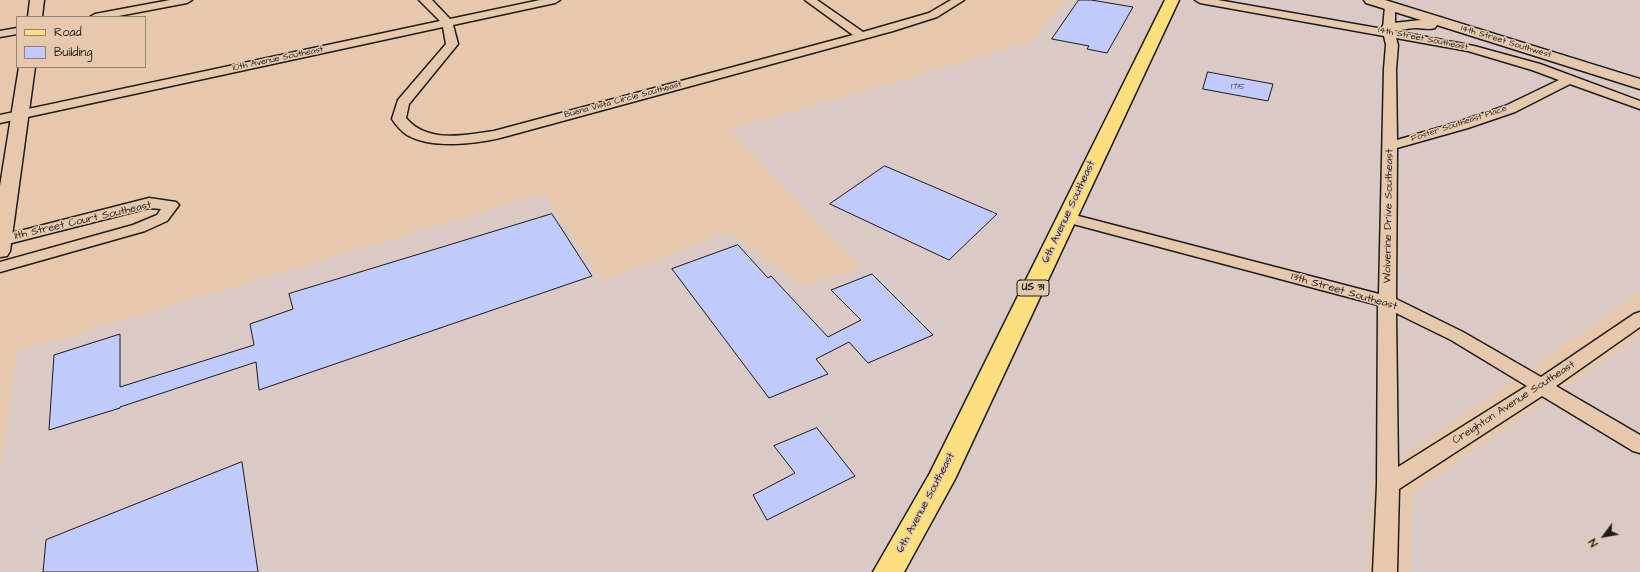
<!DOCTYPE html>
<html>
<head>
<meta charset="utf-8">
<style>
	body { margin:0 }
	#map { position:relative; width:1640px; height:572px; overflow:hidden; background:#e6c9ad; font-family:"Architects Daughter",sans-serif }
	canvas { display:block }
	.legend { position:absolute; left:16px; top:16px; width:130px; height:52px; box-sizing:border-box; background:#e6c9ad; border:1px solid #958473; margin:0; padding:5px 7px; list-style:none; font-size:12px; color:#1c1c1c }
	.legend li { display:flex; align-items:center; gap:8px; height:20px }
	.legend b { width:20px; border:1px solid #958473 }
	.north { position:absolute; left:1584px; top:516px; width:40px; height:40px; -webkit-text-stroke:3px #e6c9ad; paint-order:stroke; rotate:238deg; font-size:11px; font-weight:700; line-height:16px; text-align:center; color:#1c1c1c }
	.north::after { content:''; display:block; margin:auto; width:14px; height:18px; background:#1c1c1c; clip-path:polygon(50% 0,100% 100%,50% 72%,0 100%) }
</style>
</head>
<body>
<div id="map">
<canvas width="1640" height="572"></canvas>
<ul class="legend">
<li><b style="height:5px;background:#fddf80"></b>Road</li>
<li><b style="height:11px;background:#c1cafc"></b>Building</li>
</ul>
<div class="north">N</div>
</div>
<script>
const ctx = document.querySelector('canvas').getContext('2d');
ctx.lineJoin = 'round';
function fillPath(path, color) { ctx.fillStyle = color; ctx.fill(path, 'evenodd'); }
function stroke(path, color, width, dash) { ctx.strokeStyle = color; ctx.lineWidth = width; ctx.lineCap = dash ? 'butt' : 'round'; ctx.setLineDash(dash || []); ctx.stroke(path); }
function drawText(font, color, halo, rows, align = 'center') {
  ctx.font = font + ' "Architects Daughter",sans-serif'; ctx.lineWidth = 3; ctx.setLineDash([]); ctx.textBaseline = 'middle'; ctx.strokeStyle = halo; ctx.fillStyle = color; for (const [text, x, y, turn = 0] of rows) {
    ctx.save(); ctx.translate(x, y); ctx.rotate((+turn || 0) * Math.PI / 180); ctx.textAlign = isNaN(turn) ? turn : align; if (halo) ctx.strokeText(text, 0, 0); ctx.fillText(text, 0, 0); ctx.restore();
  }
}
const built = new Path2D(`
	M1065,0h575v292l-230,159 -38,34 -5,87h-1367v-96l17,-124 527,-158 59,87 126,-49 73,54 60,-19 -132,-137 302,-88z
	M1640,336v236h-229l1,-79z`);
const building = new Path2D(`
	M1079,0h12l42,7 -26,46 -20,-4 2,-3 -37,-7z
	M1208,72l65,12 -5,17 -65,-12z
	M885,166l112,48 -48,46 -119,-56z
	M552,214l40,62 -333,114 -3,-28 -136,45v1l-71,22 5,-75 66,-21v53l134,-42 -4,-21 43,-15 -4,-15z
	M738,245l30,33 3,-2 57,61 33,-17 -30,-30 41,-16 61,61 -65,28 -19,-21 -33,17 12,15 -59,24 -97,-129z
	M817,428l38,48 -88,44 -14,-25 42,-22 -21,-27z
	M242,462l16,110h-215l3,-32z`);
const street = new Path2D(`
	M170,0h22l-5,3 -74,14h-23l5,-3z
	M419,0h13l18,19 90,-19h20l-5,3 -102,22 5,19 -49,60 -3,14c22,26 58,17 88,13l359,-96 -48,-35h12l46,32 66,-19 22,-13h13l-27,17 -44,14 -393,107c-26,6 -69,11 -93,-3 -6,-4 -11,-10 -15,-16l6,-19 48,-56 -3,-17 -443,96v-8l440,-94z
	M1195,0h23l165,29 2,-23 5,-3 5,3v25l79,15 66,18 100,37v8l-70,-25 -55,28 -47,16 -71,20 -1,151 67,33 78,45 93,-63 6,-2v15l-84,59 84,49v18l-7,-2 -91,-55 -143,93 -2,83h-24l4,-87 1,-180 -316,-84 -3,-3 3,-3 5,-2 312,81 5,-225 2,-24 -2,-9 -184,-33zM1396,38l72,13 64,19 27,10 -54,26 -47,16 -61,18 -1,-71 2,-24zM1396,313l55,27 76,46 -129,81z
	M17,28v6l-17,3v-6z
	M149,198l27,4 3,3 -12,16 -22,10 -145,41v-10l133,-37 24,-10 4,-6 -12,-1 -149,38v-10z`);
const secondary = new Path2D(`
	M30,0h14l-2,17h-14z
	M1364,0h21l255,79v10l-203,-64 -2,3c-7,2 -12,0 -19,0 -11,0 -22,5 -32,2l-2,-3 2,-3 37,-4 -55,-17z
	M19,67h16l-25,184 -3,5 -7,1v-71z`);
const primary = new Path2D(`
	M1165,0h14l-224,479 -51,93h-31l57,-99z`);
const farStreetnames = [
	["14th Street Southeast",1423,39,11],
	["14th Street Southwest",1506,42,17],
	["10th Avenue Southeast",278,59,-12],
	["Buena Vista Circle Southeast",623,100,-15],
	["Foster Southeast Place",1459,124,-18]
];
const numberNames = [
	["1715",1238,87]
];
const shields = [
	[1033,288,32]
];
const shieldNames = [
	["US 31",1033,288]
];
const streetNames = [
	["6th Avenue Southeast",1069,212,-65],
	["Wolverine Drive Southeast",1389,216,-89],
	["11th Street Court Southeast",83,221,-13],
	["13th Street Southeast",1344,292,16],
	["Creighton Avenue Southeast",1514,403,-33],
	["6th Avenue Southeast",926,503,-62]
];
fillPath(built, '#dbc9c5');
fillPath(building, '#c1cafc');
stroke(building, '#1c1c1c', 1);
stroke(street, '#1c1c1c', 3);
stroke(secondary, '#1c1c1c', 3);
stroke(primary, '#1c1c1c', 3);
fillPath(street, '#e6c9ad');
fillPath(secondary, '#e6c9ad');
fillPath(primary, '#fddf80');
drawText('9px', '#1c1c1c', '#e6c9ad', farStreetnames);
drawText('9px', '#454854', null, numberNames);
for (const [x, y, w] of shields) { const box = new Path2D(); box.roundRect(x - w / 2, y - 8, w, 16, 3); ctx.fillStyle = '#e6c9ad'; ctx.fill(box); stroke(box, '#1c1c1c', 1); }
drawText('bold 10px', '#1c1c1c', null, shieldNames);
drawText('11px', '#1c1c1c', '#e6c9ad', streetNames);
</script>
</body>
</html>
